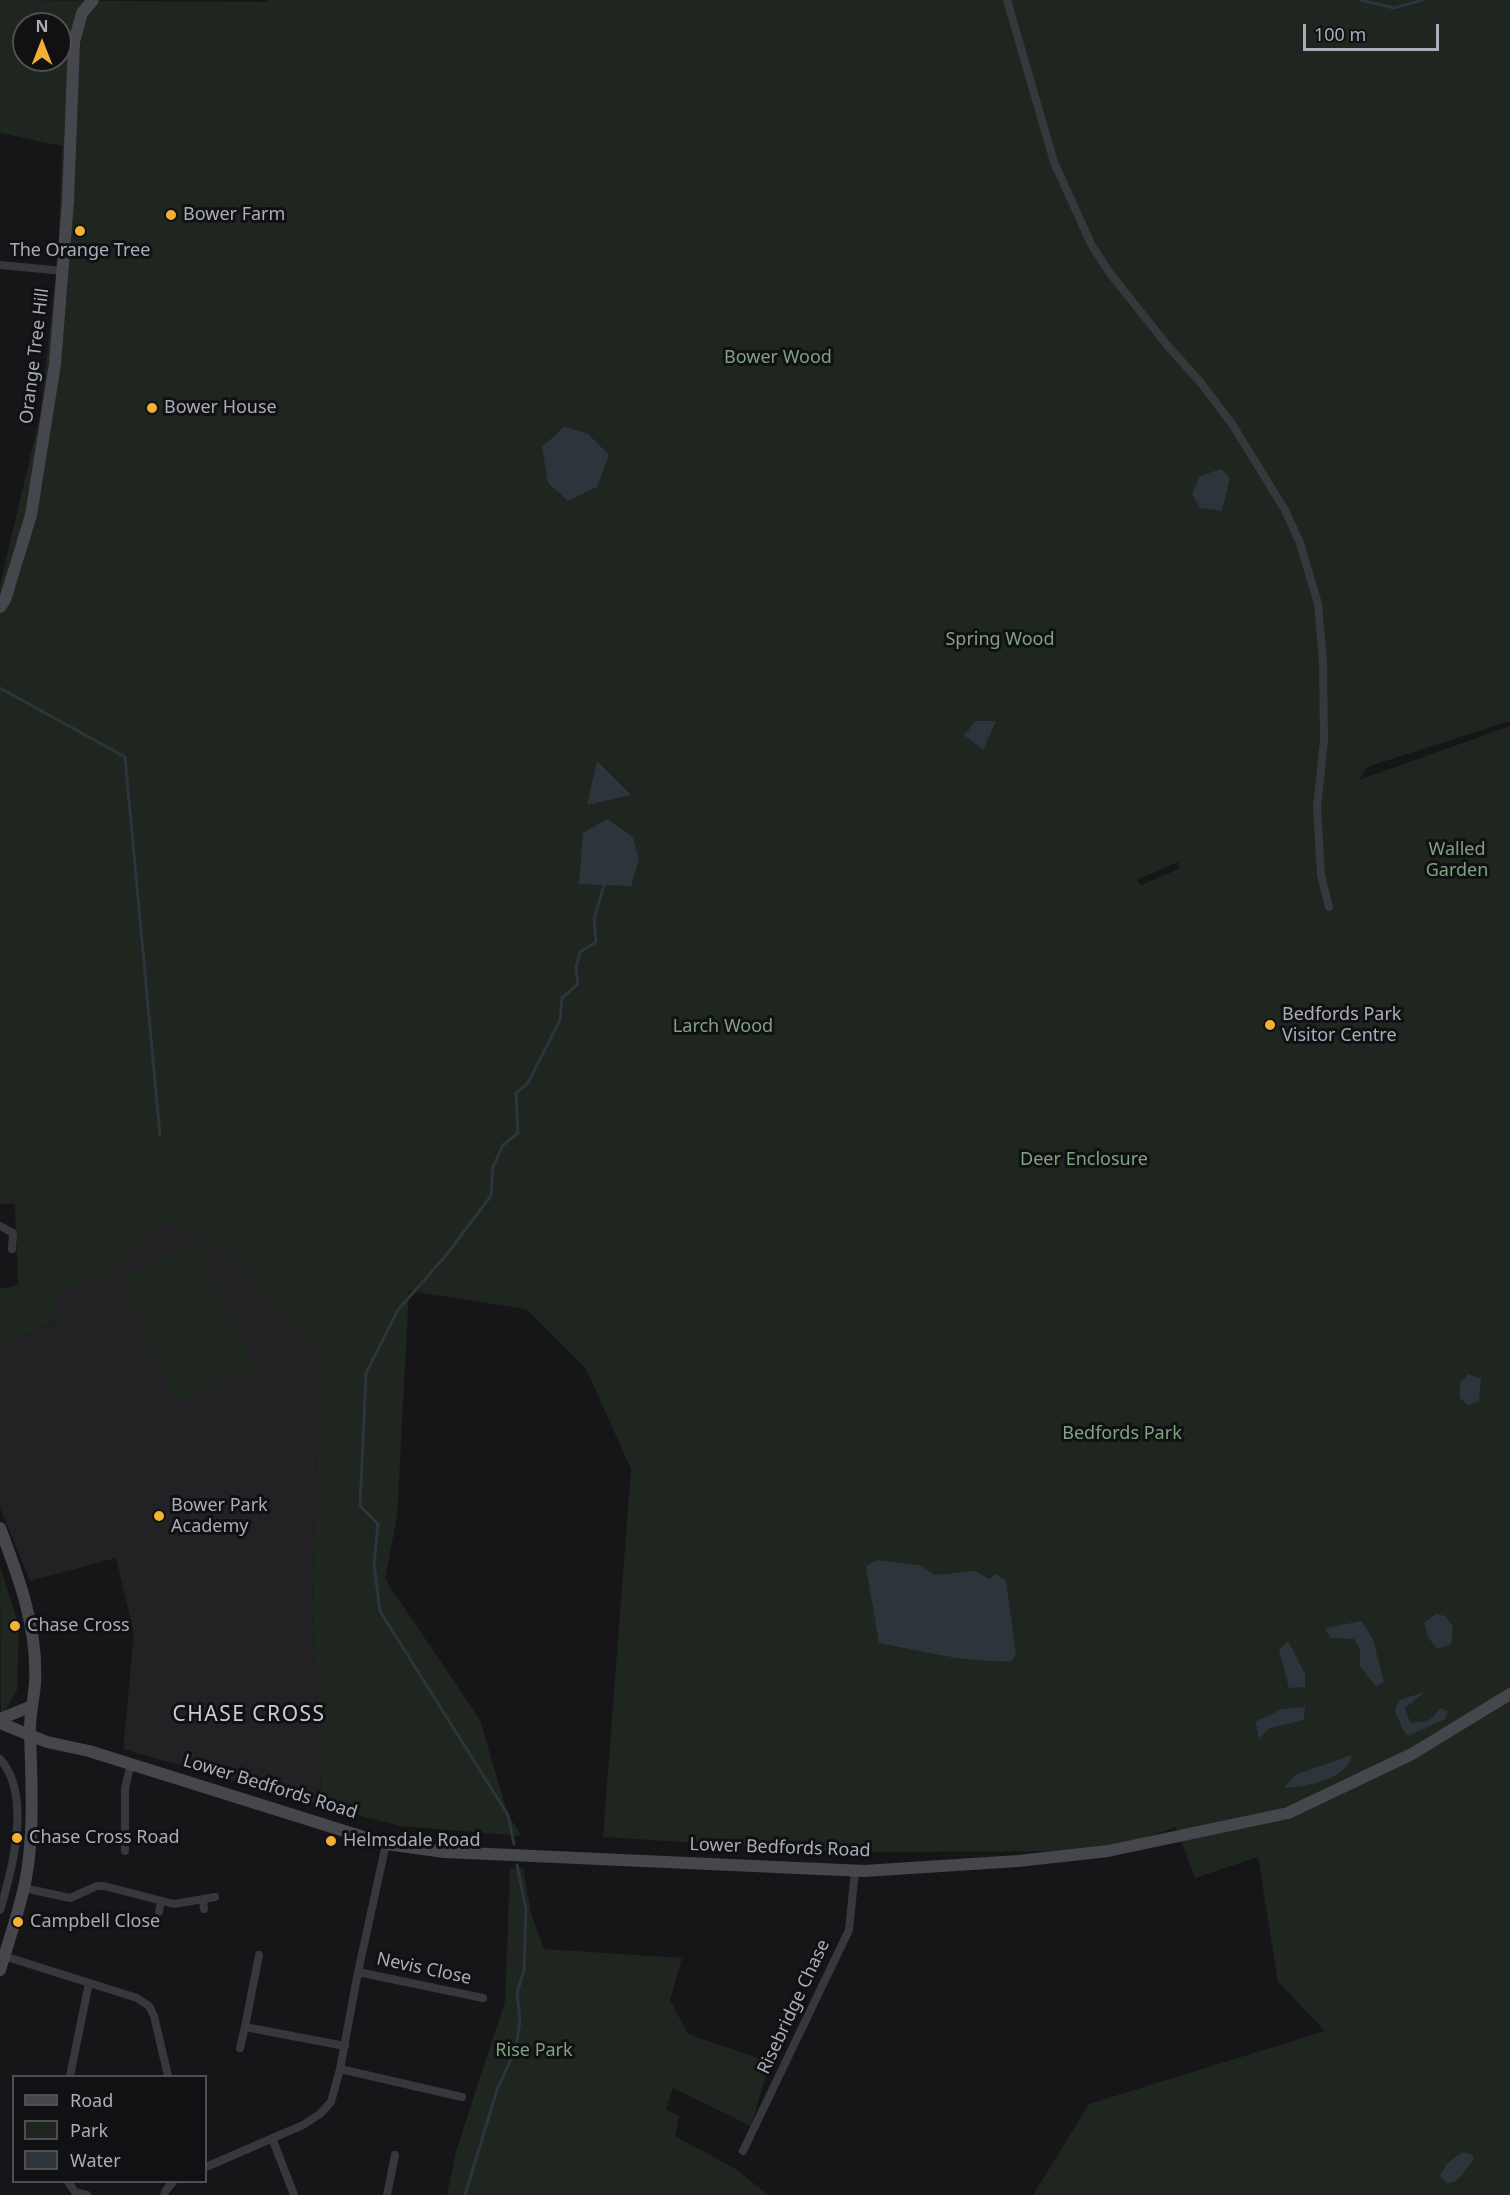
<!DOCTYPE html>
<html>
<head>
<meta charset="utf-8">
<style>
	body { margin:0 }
	#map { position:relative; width:1510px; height:2195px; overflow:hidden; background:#161618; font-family:"Noto Sans",sans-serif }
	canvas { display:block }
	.legend { position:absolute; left:12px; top:2075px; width:195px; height:108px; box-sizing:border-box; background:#111113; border:2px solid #4d4f55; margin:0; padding:8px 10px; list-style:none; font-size:18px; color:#a8adb8 }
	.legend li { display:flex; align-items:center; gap:12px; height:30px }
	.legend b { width:30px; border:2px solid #4d4f55 }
	.north { position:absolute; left:12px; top:12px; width:60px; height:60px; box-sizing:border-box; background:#111113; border:2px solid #4d4f55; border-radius:50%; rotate:0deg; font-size:16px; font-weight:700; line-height:24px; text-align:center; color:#a8adb8 }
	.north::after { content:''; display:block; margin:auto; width:21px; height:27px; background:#f2b134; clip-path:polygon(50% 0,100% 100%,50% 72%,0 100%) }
	.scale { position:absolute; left:1303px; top:24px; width:136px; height:27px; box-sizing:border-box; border:3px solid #a8adb8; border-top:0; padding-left:8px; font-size:18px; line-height:21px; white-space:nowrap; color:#a8adb8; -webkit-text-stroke:4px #111113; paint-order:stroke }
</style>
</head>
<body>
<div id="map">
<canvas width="1510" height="2195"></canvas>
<ul class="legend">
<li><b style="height:8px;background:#45474d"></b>Road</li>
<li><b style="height:16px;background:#1e261f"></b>Park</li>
<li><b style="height:16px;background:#2c353c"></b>Water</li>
</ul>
<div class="north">N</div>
<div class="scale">100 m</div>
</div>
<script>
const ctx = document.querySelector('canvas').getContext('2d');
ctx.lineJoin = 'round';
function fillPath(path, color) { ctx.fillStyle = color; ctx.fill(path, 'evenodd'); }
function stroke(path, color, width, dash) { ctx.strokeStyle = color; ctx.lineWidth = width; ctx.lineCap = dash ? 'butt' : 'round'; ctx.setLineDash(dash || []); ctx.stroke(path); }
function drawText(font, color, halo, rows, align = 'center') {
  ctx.font = font + ' "Noto Sans",sans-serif'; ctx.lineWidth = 6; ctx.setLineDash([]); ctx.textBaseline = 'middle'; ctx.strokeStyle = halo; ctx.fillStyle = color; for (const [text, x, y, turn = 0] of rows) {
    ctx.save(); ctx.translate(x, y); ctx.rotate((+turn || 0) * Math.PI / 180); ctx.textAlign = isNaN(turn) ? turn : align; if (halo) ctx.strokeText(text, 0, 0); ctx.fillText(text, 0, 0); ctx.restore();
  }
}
const built = new Path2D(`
	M168,1222l55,28 73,75 24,33 -8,252 10,196 -199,-57 11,-115 -18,-76 -86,23 -30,-73v-160l59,-29 -9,-25 49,-12z`);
const green = new Path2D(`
	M0,0l267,2 1,-2h1242v721l-143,46 -8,13 151,-54v1469h-477l56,-91 236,-73 -47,-49 -20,-125 -63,21 -19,-51 -68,24 -265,1 -240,-15 28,-368 -45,-100 -60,-60 -117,-18 -12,226 -12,62 95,141 28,95 14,21 -122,-10 -78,-20 -10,-196 8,-252 -24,-33 -73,-75 -55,-28 -69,60 -49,12 10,24 -60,30v-59l18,-4 -3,-81h-15v-619l40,-170 18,-159 4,-110 -62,-13zM24,24h36v36h-36zM1178,862l1,7 -38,16 -4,-5z
	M198,1243l58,125 -78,36 -58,-125z
	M0,1566l19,61 -2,63 -16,28z
	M523,1868l8,45 13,36 138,9 -12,42 18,34 82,28 -19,64 -78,-38 -7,22 13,6 -4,20 59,32 35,27h-322l9,-44 49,-149 5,-133z`);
const water = new Path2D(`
	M564,427l23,6 22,22 -12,32 -29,14 -20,-18 -6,-36z
	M1221,469l9,9 -8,33 -22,-3 -8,-14 8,-18z
	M976,721h20l-13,29 -19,-15z
	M597,761l34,34 -44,10z
	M607,819l26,18 6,23 -8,26 -52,-2 4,-51z
	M1468,1374l13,5 -2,22 -11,4 -8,-7v-15z
	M877,1560l42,5 16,10 40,-4 14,8 7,-5 10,7 10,73 -5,7c-44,2 -89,-10 -132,-18l-13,-77z
	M1436,1614l9,2 8,11 -2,17 -14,5 -9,-12 -4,-14z
	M1362,1621l11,19 11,42 -8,5 -16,-21v-16l-6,-11 -24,-1 -5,-10z
	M1288,1641l17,33v13l-16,1 -10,-38z
	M1425,1692l-20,16 5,14c15,2 22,-1 30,-14l8,3 -3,8 -37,17 -5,-6 -8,-19 4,-11z
	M1305,1707l-1,13 -34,8 -11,10 -4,-16 27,-13z
	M1352,1755c-4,25 -48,32 -68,33l11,-13z
	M1461,2153h7l5,2v5c-8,9 -20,35 -33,16l7,-13z`);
const stream = new Path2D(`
	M1360,0l34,8 29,-8
	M0,688l125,69 35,379
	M514,1844l-6,-29 -128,-204 -6,-47 4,-40 -18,-18 6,-133 32,-63 49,-56 44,-58 2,-29 10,-22 15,-12 -2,-40 12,-10 32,-63 2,-22 16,-14 -2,-16 4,-16 16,-10 -2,-23 10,-34
	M465,2195l32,-105 19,-42 4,-28 -3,-27 7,-23 2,-61 -9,-44`);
const street = new Path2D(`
	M1007,0l47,162 37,82 18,28 58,73 34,38 31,41 53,86 15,33 18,61 5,56 1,82 -7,64 4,69 8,32
	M0,265l63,6
	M0,1226l13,7 -1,16
	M0,1759c32,36 13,109 0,151
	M125,1851v-63l6,-25
	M24,1888l46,10 27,-12h7l70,18 41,-7
	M203,1899l1,10
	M159,1912l2,-11
	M259,1955l-14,72 100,19
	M4,1956l133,42 12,8 5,10 14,60
	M358,1972l125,26
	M240,2048l5,-21
	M340,2069l122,28
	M70,2076l19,-93
	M272,2138l22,57
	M743,2151l106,-221 6,-59
	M206,2167l97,-42 17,-11 11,-12 9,-33 18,-97 28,-128
	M68,2182l7,10 12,3
	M164,2195l2,-5 7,-8
	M387,2195l8,-40`);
const secondary = new Path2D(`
	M0,607l5,-7 26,-85 24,-151 13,-163 6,-159 8,-29 11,-13
	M0,1528c19,50 38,101 35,155 -1,15 -5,30 -5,45 1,50 5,100 -4,150 -6,31 -17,62 -26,92
	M0,1719l32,-13
	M0,1723l47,19 42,9 297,93 59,8 419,19 154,-10 90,-10 180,-38 124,-59 98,-60`);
const markers = [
	[171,215,6,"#f2b134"],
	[80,231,6,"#f2b134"],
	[152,408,6,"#f2b134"],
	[1270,1025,6,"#f2b134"],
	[159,1516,6,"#f2b134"],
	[15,1626,6,"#f2b134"],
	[17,1838,6,"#f2b134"],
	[331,1841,6,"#f2b134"],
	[18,1922,6,"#f2b134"]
];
const poiNames = [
	["Bower Farm",183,215],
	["The Orange Tree",80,251,"center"],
	["Bower House",164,408],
	["Bedfords Park",1282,1015],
	["Visitor Centre",1282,1036],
	["Bower Park",171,1506],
	["Academy",171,1527],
	["Chase Cross",27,1626],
	["Chase Cross Road",29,1838],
	["Helmsdale Road",343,1841],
	["Campbell Close",30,1922]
];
const streetNames = [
	["Orange Tree Hill",35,356,-83],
	["Lower Bedfords Road",270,1787,17],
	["Lower Bedfords Road",780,1848,2],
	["Nevis Close",424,1969,12],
	["Risebridge Chase",794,2007,-65]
];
const parkNames = [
	["Bower Wood",778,358],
	["Spring Wood",1000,640],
	["Walled",1457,850],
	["Garden",1457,871],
	["Larch Wood",723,1027],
	["Deer Enclosure",1084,1160],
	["Bedfords Park",1122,1434],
	["Rise Park",534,2051]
];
const quarterNames = [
	["CHASE CROSS",249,1715]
];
fillPath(built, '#222225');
fillPath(green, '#1e261f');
fillPath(water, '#2c353c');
stroke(stream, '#2c353c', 3);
stroke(street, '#37383d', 8);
stroke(secondary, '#45474d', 12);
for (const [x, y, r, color] of markers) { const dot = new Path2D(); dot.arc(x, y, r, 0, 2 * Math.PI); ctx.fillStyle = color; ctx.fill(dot); stroke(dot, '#111113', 2); }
drawText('18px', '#a8adb8', '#111113', poiNames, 'left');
drawText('18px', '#a8adb8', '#111113', streetNames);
drawText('18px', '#7fa381', '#111113', parkNames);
ctx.letterSpacing = '1.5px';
drawText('21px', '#c9ccd4', '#111113', quarterNames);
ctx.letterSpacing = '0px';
</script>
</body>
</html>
